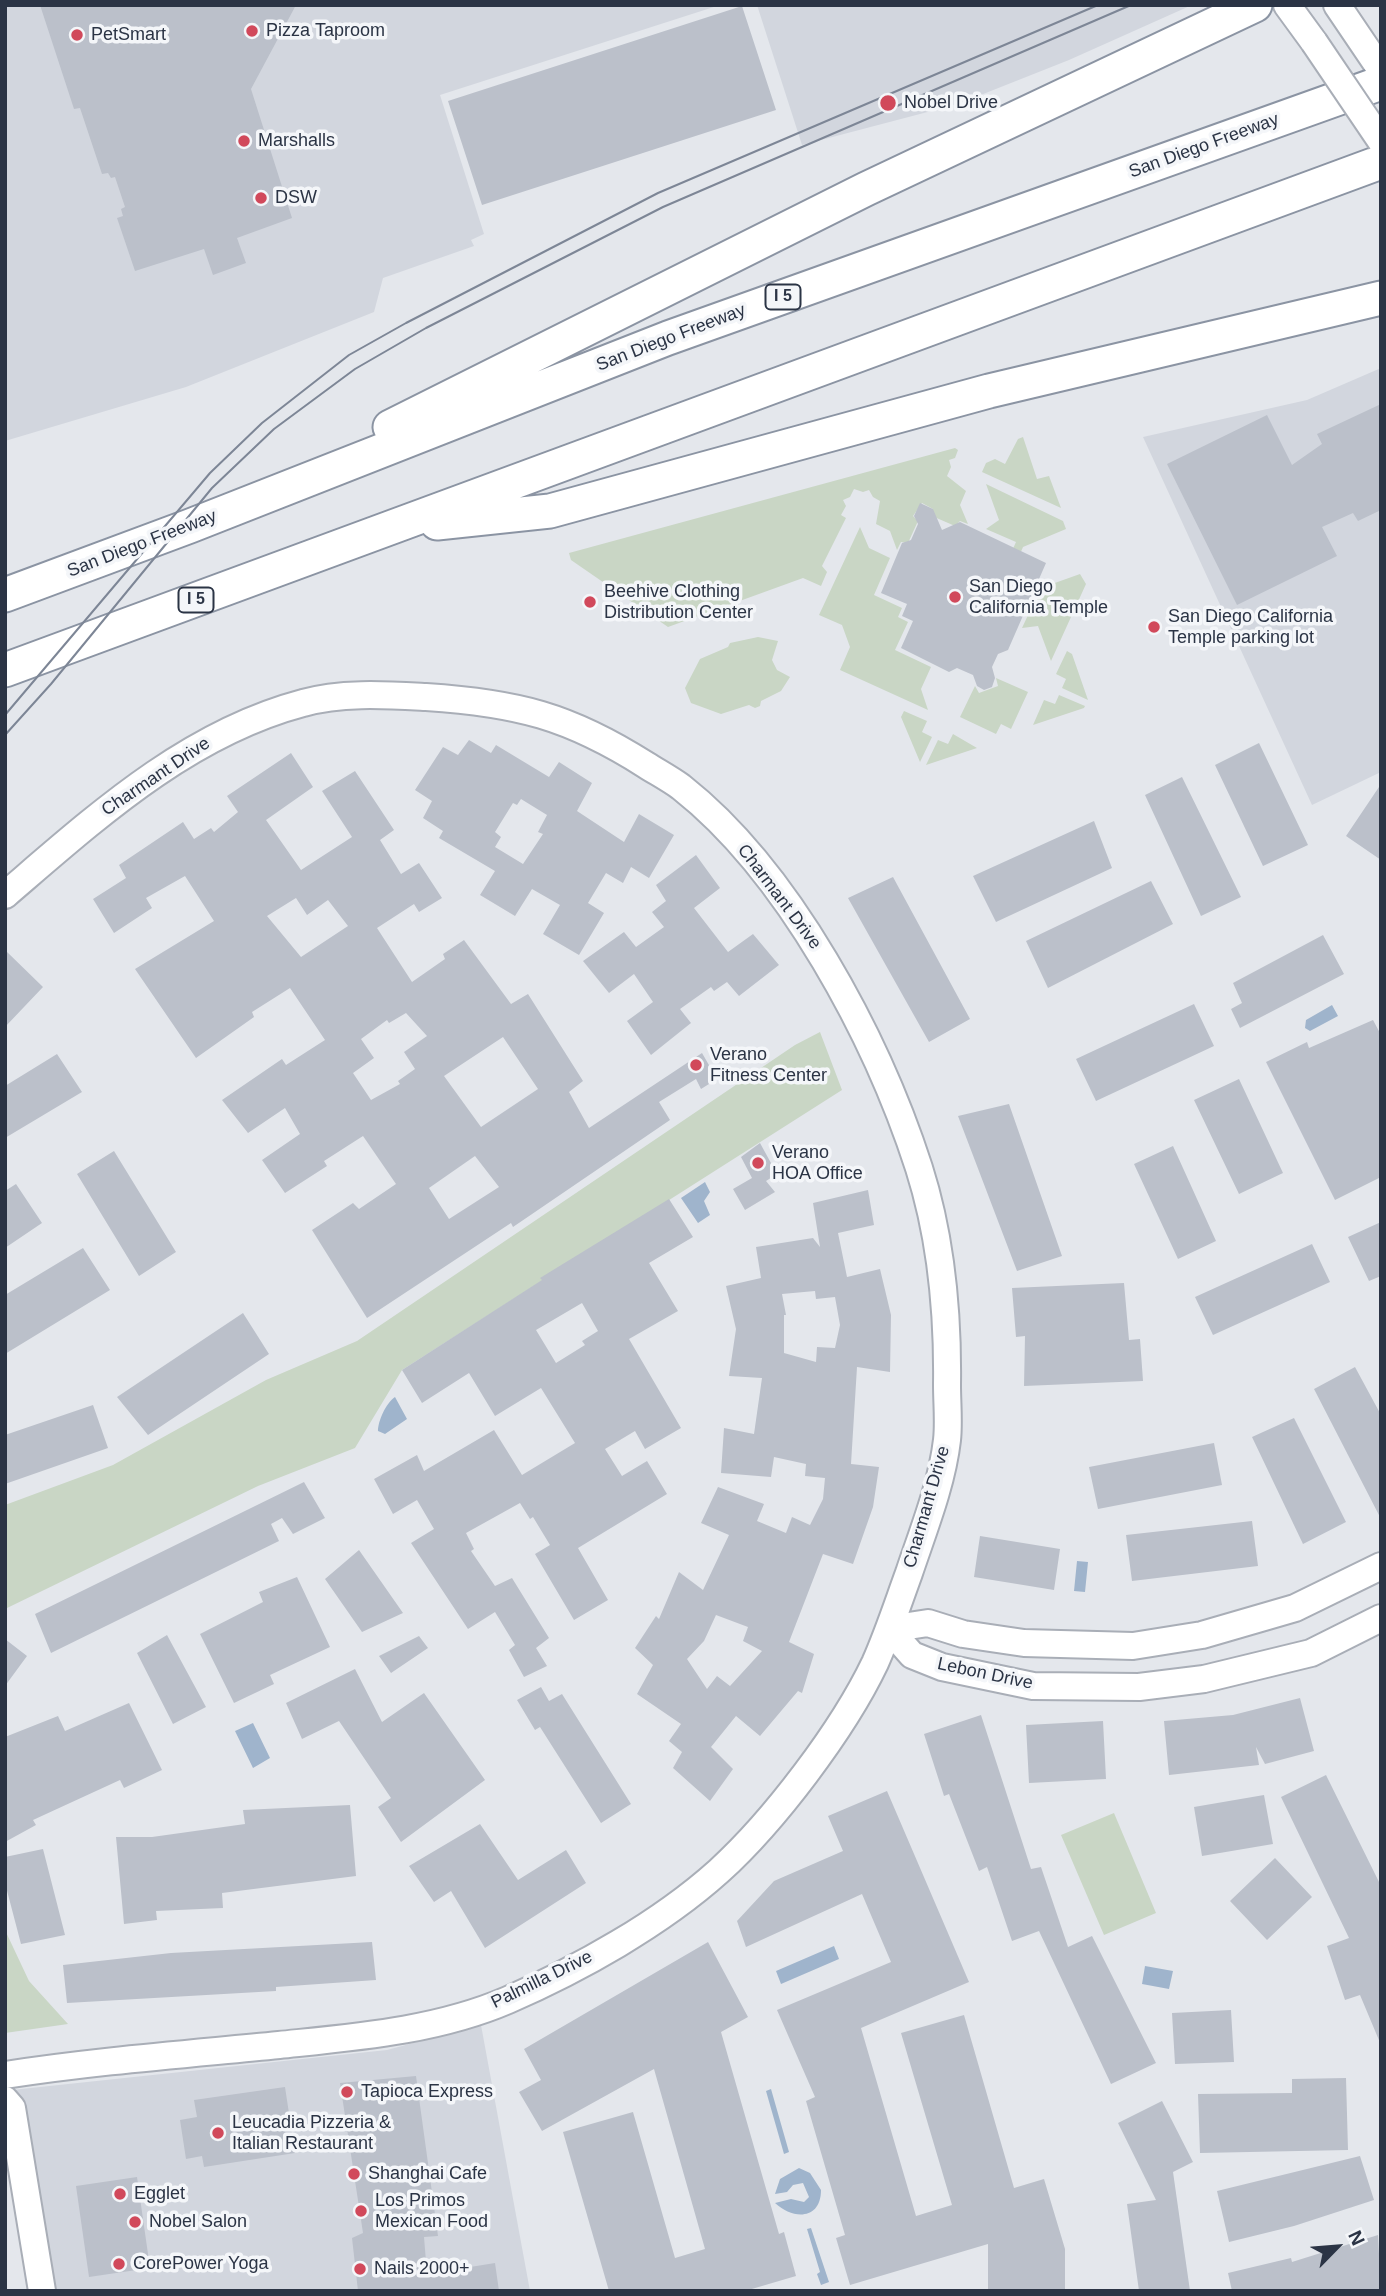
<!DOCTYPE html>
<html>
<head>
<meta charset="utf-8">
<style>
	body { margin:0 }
	#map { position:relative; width:1386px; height:2296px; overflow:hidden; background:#e4e7ec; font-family:Helvetica,sans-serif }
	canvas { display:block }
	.frame { position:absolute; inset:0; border:7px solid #2b3445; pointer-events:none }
	.north { position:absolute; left:1302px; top:2212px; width:70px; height:70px; -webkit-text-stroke:5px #f4f6f9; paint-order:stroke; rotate:65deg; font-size:19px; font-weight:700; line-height:28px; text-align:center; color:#2b3445 }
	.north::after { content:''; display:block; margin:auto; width:24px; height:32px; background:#2b3445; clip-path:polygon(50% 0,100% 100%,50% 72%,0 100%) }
</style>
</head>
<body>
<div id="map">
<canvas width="1386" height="2296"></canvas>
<div class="frame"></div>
<div class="north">N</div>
</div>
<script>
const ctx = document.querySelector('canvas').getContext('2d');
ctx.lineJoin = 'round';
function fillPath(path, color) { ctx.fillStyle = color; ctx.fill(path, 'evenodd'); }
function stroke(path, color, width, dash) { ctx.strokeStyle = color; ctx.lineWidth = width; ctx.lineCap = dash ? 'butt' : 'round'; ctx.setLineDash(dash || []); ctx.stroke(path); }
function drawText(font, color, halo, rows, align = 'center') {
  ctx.font = font + ' Helvetica,sans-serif'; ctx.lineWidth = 7; ctx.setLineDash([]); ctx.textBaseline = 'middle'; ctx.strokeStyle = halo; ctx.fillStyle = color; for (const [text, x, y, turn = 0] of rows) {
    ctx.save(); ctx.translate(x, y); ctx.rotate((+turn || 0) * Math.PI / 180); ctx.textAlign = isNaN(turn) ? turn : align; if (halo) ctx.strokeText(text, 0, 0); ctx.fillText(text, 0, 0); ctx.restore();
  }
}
const built = new Path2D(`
	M5,5h715l-280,90 44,139 -13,6 3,6 -91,32 -9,34 -188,75 -181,54z
	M757,5h435l-123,55 -111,44 -156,41z
	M1381,368v404l-69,33 -169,-368 164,-37z
	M481,2025l49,266h-480l-38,-201 375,-40z`);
const green = new Path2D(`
	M1023,437l14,42 12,-3 12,32 -79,-36 4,-9 9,-4 10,5 13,-25z
	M955,448l3,2 -3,8 -6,2 2,7 -4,9 19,15 -6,14 8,19 -8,-3 -5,5 -23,-10 1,-7 -11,-6 -9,13 5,5 -10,22 -7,-1 -4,8 -7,-19 -14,-7 4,-23 -7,-4 -4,-7 -6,2 -9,-3 -4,8 -7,3 3,6 -5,9 5,3 -24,48 5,6 -6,14 -18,-8 -135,49 -97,-67 -2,-7z
	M986,484l77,37 3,8 -43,18 -12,28 -8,-4 13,-29 -30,-13 13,-9z
	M860,527l9,21 21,10 -16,37 28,13 -4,9 10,5 -13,28 36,17 -10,22 7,21 -88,-40 10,-23 -8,-22 -23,-10z
	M1080,574l6,10 -35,77 -13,-35 -16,2 14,-30 -29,-13 4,-8 27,12z
	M758,637l20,4 -6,19 5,10 13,7 -9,14 -20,10 -1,5 -5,2 -6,-3 -28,9 -30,-11 -6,-15 15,-29 28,-12 2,-4z
	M1067,651l5,3 16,46 -26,-12 4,-9 -10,-5z
	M996,678l32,14 -17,37 -10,-5 -5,10 -36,-17 15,-31 4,7 19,-7z
	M1059,695l26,11 -1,2 -51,17 11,-25 11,4z
	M904,711l23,10 -5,11 10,5 -12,25 -19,-45z
	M953,734l24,14 -51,17 12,-25 10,4z
	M820,1032l22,58 -440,280 -47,78 -97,38 -253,123v-104l108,-40 153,-85 91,-39 438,-296z
	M1114,1813l42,100 -52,22 -43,-100z
	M5,1930l24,51 39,43 -63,9z`);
const water = new Path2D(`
	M1332,1005l6,11 -28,15 -5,-3 1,-8z
	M705,1182l5,10 -6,9 6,14 -12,8 -17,-25z
	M395,1397l12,22 -22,15 -7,-3c0,-10 8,-28 17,-34z
	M1077,1561l11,1 -3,30 -11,-1z
	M253,1723l17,35 -17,10 -18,-37z
	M834,1946l5,13 -58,25 -5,-13z
	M1145,1966l28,5 -4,18 -27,-5z
	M771,2089l18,63 -5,2 -18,-63z
	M799,2168l11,5 11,17c0,30 -28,30 -46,13l16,-4 13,3 5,-5 -6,-14 -10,2 -6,7 -12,2 5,-15z
	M811,2228l18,54 -8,3 -4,-11 3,-2 -13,-43z`);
const building = new Path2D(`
	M40,5h256l-45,84 41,129 -55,20 9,25 -33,12 -9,-26 -69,22 -18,-53 6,-2 -2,-7 4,-2 -10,-30 -4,1 -3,-5 -6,1 -22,-66 -6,1z
	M742,6l34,104 -294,95 -34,-104z
	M1381,404v106l-23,11 -5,-8 -31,14 15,29 -100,49 -70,-141 100,-49 25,50 30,-21 -5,-10z
	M920,503l13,6 9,21 18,-8 86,41 -38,87 -10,4 -6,13 3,11 -3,9 -8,3 -7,-4 -4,-11 -16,-7 -8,4 -48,-24 12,-27 -11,-5 5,-12 -26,-11 21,-50 9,-3 7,-16 -4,-8z
	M469,740l22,13 5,-8 53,32 10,-15 33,21 -15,28 47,31 15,-28 35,21 -25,43 -18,-11 -8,16 -17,-10 -18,30 16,10 -25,42 -36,-21 17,-29 -28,-16 -17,27 -35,-21 15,-24 -56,-33 4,-7 -20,-13 9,-17 -17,-11 28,-43 15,8zM521,799l26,16 -9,17 5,2 -20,30 -28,-17 6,-10 -6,-5 18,-29 4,2z
	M1259,743l49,102 -45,21 -48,-101z
	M291,753l22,34 -47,33 35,50 51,-33 -30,-46 33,-20 39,59 -14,10 21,34 18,-11 23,35 -23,14 -5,-8 -37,24 35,54 33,-23 -2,-5 21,-14 47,64 17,-10 55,87 -14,11 20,36 113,-75 15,26 -16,10 -5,-10 -37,23 11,18 -157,107 -2,-4 -144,95 -55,-88 41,-27 6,6 37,-25 -33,-48 -39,25 3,5 -42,27 -23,-33 38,-26 -15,-26 -37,25 -26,-33 60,-41 4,6 39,-25 -35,-52 -38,24 2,5 -58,41 -61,-89 79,-48 -29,-45 -39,22 6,10 -38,25 -21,-34 33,-21 -7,-13 64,-43 11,17 17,-11 3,4 24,-20 -11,-16zM296,898l11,17 21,-15 20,26 -47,31 -34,-41zM406,1013l21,23 -23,16 11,17 -17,12 2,3 -29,16 -18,-27 21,-15 -13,-19 26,-19 2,3zM503,1037l35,52 -57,38 -37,-51zM475,1156l24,31 -50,32 -20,-31z
	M1182,777l59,120 -40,19 -56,-121z
	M1381,784v76l-35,-24z
	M1094,821l18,47 -116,54 -23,-46z
	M696,855l24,33 -26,20 34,44 25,-18 26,31 -40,31 -12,-14 -13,9 -3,-4 -31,22 11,14 -40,32 -24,-34 26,-19 -19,-28 -25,19 -26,-32 41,-29 12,15 28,-20 -12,-15 14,-11 -10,-16z
	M893,877l77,142 -41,23 -81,-144z
	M1151,881l22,43 -125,64 -22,-47z
	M1323,935l21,39 -104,54 -9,-19 11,-6 -9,-20z
	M5,950l38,37 -38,40z
	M1194,1004l20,42 -118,55 -20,-42z
	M1373,1020l8,15v142l-46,23 -69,-138 41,-20 2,6z
	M57,1054l25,38 -77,46v-52z
	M1239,1079l44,94 -44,21 -45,-94z
	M1009,1104l53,152 -45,15 -59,-155z
	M760,1143l17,31 -11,7 9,11 -30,18 -12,-21 19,-11 -11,-21z
	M1173,1146l43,95 -38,18 -44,-95z
	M114,1151l62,101 -37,24 -62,-102z
	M16,1184l26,39 -37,25v-57z
	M868,1190l6,35 -36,8 9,44 33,-8 11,46 -1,57 -33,-5 -6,97 28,3 -6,40 -20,57 -30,-10 -34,88 25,12 -12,39 -4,-2 -38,45 -24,-20 -25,31 22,22 -23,32 -37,-33 9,-16 -13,-11 12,-17 -44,-30 16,-29 -18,-17 21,-32 3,3 20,-47 24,18 26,-55 -28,-12 17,-36 46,17 -7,17 29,12 6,-16 18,8 13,-26 2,-21 -20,-2 1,-12 -32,-7 -3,20 -50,-4 3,-45 30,6 8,-56 -33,-2 7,-47 -10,-43 35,-8 -5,-31 57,-9 7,9 -7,-44zM815,1291l1,8 19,-2 5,28 -5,23 -18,-1 -1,15 -32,-9v-38h2l-4,-21zM716,1615l32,12 -5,14 19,10 -32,35 -13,-10 -10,13 -20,-30 17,-18z
	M669,1199l24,38 -44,26 29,48 -49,28 52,89 -36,21 -10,-18 -30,18 17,27 25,-15 20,33 -89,54 30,52 -34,20 -39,-66 15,-9 -17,-28 -3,2 -10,-16 -54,30 8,16 -3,2 24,35 17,-8 37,60 -13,10 11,18 -23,11 -15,-27 6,-5 -20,-33 -27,17 -57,-86 23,-14 -17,-29 -24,14 -19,-35 43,-24 7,16 70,-41 28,45 53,-32 -34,-55 -46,28 -26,-43 -47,30 -20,-33 140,-90 -2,-2zM582,1303l16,28 -16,10 3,4 -29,18 -20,-33z
	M1381,1222v54l-12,5 -21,-44z
	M1312,1244l18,38 -117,53 -18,-38z
	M83,1248l27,42 -105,64v-59z
	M1124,1283l5,57 11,-1 3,42 -119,5 1,-50 -9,1 -4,-49z
	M243,1313l26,41 -121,81 -31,-38z
	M1355,1367l26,48v104l-67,-130z
	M93,1405l15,43 -103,36v-49z
	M1294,1418l52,104 -43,22 -51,-107z
	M1214,1443l8,42 -124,24 -9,-42z
	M304,1482l21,36 -32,16 -11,-16 -11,6 8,17 -228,112 -16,-39z
	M1252,1521l6,45 -126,15 -6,-46z
	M980,1536l80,13 -6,41 -80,-13z
	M359,1550l44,63 -41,19 -37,-53z
	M297,1577l33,70 -60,28 4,9 -40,19 -34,-69 63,-32 -4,-10z
	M167,1635l39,72 -33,17 -36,-71z
	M419,1636l9,12 -37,25 -12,-17z
	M5,1639l22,17 -22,30z
	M355,1669l27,53 42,-29 61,87 -84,62 -23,-35 13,-9 -52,-77 -37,18 -16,-36z
	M541,1687l8,14 13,-7 69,110 -30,19 -61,-96 -5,3 -18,-30z
	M1300,1698l14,53 -49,13 -9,-17 3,18 -90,10 -5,-54 69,-6z
	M129,1703l33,67 -38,18 -4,-8 -87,40 3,5 -31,17v-105l53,-21 7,15z
	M981,1715l50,154 10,-2 27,80 24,-11 64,127 -45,21 -72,-153 -27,10 -25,-74 -8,4 -30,-77 -5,2 -20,-62z
	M1103,1721l3,58 -77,4 -3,-58z
	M1326,1775l55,111v159l-21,-50 -15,5 -18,-54 22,-8 -68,-141z
	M887,1791l82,191 -108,46 55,188 36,-11 -51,-172 63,-18 50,173 30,-9 21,70v42h-77v-47l-138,41 -14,-47 9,-3 -39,-134 9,-4 -38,-87 114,-48 -29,-68 -116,53 -9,-26 37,-40 69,-30 -15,-35z
	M1264,1795l9,49 -71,12 -8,-49z
	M350,1805l6,71 -134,17 1,15 -67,3 1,9 -33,4 -8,-87h36l93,-13 -2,-14z
	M480,1824l38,56 48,-30 20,33 -101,65 -34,-57 -17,11 -25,-36z
	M43,1849l22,86 -44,9 -16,-61v-26z
	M1275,1858l37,39 -45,43 -37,-39z
	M372,1942l4,38 -100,7v4l-209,12 -4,-38 108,-12z
	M708,1942l40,75 -27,15 58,202 5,-2 12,44 -51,15h-136l-46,-159 70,-20 42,146 30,-9 -51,-180 -112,62 -23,-39 22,-12 -17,-31z
	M1231,2010l3,52 -59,2 -3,-51z
	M416,2076l22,160 -14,1 3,37 68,-11 4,28h-141l-6,-53 11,-5 -23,-150z
	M1346,2078l2,72 -148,3 -2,-59 94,-1v-14z
	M285,2087l10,66 -91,14 -2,-11 -16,3 -6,-39 17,-3 -3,-17z
	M1162,2101l31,61 -20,10 17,119h-51l-12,-87 29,-4 -38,-77z
	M1360,2156l14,44 -80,26 -65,16 -12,-51z
	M137,2177l13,91 -61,9 -13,-91z
	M1378,2235l3,56h-149l-4,-18 63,-15 1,4z`);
const secondary = new Path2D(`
	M1287,5l27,37
	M1337,5l44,65
	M5,895c90,-77 181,-161 298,-192 38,-11 84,-8 123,-6 91,6 143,19 220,68 11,7 24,14 35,22 108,85 196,251 238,381 22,69 29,145 28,217 0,18 2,38 0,55 -5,44 -24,91 -38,133 -11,30 -21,61 -34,90 -32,67 -101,158 -156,208 -59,53 -140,98 -211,129 -72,31 -152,37 -229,45 -91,9 -183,16 -274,30
	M889,1629l23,26 30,12 91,19 106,1 65,-8 107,-26 70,-35
	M889,1629l39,-6 35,11 61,9 109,3 69,-11 93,-27 86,-42
	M5,2100l7,8 30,183`);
const highway = new Path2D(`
	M390,427l476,-238 389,-184
	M437,523l113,-12 439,-120 392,-93
	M5,595l185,-69 478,-188 713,-255
	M5,670l1376,-508`);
const tram = new Path2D(`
	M5,715l205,-242 52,-50 87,-68 57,-32 252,-130 440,-188
	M5,735l46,-51 161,-196 62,-59 81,-60 71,-41 237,-121 468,-202`);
const secondaryBridge = new Path2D(`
	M1314,42l67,99`);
const markers = [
	[252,31,7,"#d1495b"],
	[77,35,7,"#d1495b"],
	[888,103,9,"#d1495b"],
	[244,141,7,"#d1495b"],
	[261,198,7,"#d1495b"],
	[955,597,7,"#d1495b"],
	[590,602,7,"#d1495b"],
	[1154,627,7,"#d1495b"],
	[696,1065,7,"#d1495b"],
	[758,1163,7,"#d1495b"],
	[347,2092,7,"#d1495b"],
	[218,2133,7,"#d1495b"],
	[354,2174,7,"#d1495b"],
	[120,2194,7,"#d1495b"],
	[361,2211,7,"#d1495b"],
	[135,2222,7,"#d1495b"],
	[119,2264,7,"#d1495b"],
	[360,2269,7,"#d1495b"]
];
const shields = [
	[783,297,35],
	[196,600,35]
];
const shieldNames = [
	["I 5",783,297],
	["I 5",196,600]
];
const poiNames = [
	["Pizza Taproom",266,31],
	["PetSmart",91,35],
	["Nobel Drive",904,103],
	["Marshalls",258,141],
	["DSW",275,198],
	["San Diego",969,587],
	["California Temple",969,608],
	["Beehive Clothing",604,592],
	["Distribution Center",604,613],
	["San Diego California",1168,617],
	["Temple parking lot",1168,638],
	["Verano",710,1055],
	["Fitness Center",710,1076],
	["Verano",772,1153],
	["HOA Office",772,1174],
	["Tapioca Express",361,2092],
	["Leucadia Pizzeria &",232,2123],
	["Italian Restaurant",232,2144],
	["Shanghai Cafe",368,2174],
	["Egglet",134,2194],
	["Los Primos",375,2201],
	["Mexican Food",375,2222],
	["Nobel Salon",149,2222],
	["CorePower Yoga",133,2264],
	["Nails 2000+",374,2269]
];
const streetNames = [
	["San Diego Freeway",1204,146,-20],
	["San Diego Freeway",671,338,-21],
	["San Diego Freeway",142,544,-21],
	["Charmant Drive",156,777,-34],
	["Charmant Drive",779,897,53],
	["Charmant Drive",927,1507,-74],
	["Lebon Drive",985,1674,12],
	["Palmilla Drive",542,1980,-26]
];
fillPath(built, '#d2d6de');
fillPath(green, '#c9d6c5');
fillPath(water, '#9fb4cc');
fillPath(building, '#bbc0ca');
stroke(secondary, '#a9aeb7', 30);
stroke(highway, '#8b94a3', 37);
stroke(secondary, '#fff', 26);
stroke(highway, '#fff', 33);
stroke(tram, '#7d8696', 2);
stroke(secondaryBridge, '#a9aeb7', 30, []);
stroke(secondaryBridge, '#fff', 26);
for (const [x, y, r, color] of markers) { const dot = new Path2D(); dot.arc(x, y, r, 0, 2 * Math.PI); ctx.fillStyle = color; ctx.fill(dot); stroke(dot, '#f4f6f9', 2.5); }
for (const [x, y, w] of shields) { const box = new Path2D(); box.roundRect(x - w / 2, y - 12.5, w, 25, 5); ctx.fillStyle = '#f4f6f9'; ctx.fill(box); stroke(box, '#2b3445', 2); }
drawText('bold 16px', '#2b3445', null, shieldNames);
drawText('18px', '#2b3445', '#f4f6f9', poiNames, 'left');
drawText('18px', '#2b3445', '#f4f6f9', streetNames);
</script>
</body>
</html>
